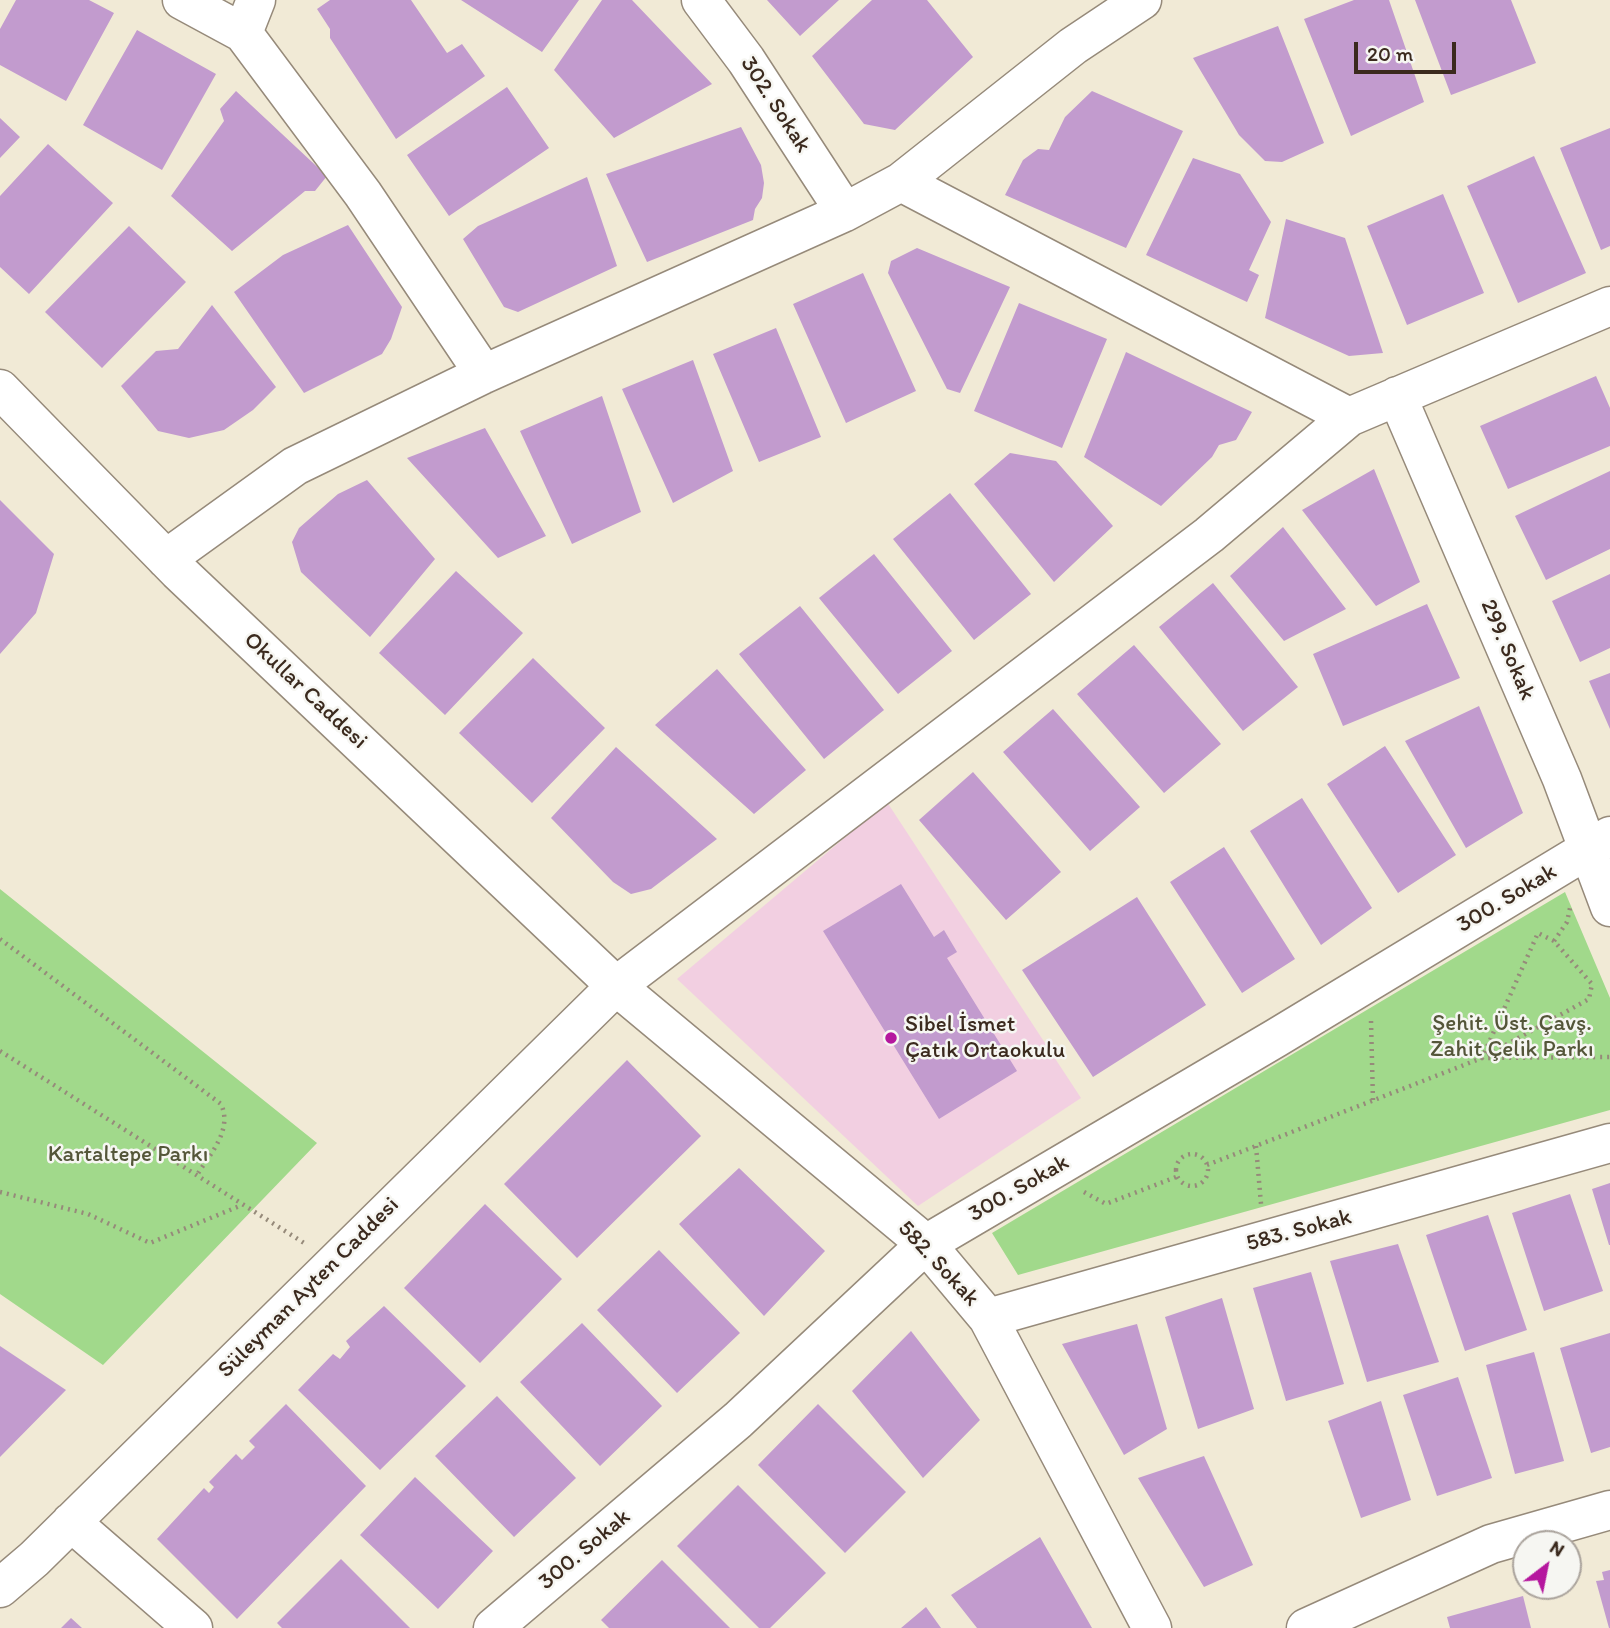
<!DOCTYPE html>
<html>
<head>
<meta charset="utf-8">
<style>
	body { margin:0 }
	#map { position:relative; width:1610px; height:1628px; overflow:hidden; background:#f1ead6; font-family:Itim,sans-serif }
	canvas { display:block }
	.north { position:absolute; left:1512px; top:1530px; width:70px; height:70px; box-sizing:border-box; background:#f6f6f2; border:2px solid #aba49d; border-radius:50%; rotate:32deg; font-size:19px; font-weight:700; line-height:28px; text-align:center; color:#3b2a1e }
	.north::after { content:''; display:block; margin:auto; width:24px; height:32px; background:#b5179e; clip-path:polygon(50% 0,100% 100%,50% 72%,0 100%) }
	.scale { position:absolute; left:1354px; top:42px; width:102px; height:32px; box-sizing:border-box; border:4px solid #3b2a1e; border-top:0; padding-left:9px; font-size:21px; line-height:24px; white-space:nowrap; color:#3b2a1e; -webkit-text-stroke:5px #f6f6f2; paint-order:stroke }
</style>
</head>
<body>
<div id="map">
<canvas width="1610" height="1628"></canvas>
<div class="north">N</div>
<div class="scale">20 m</div>
</div>
<script>
const ctx = document.querySelector('canvas').getContext('2d');
ctx.lineJoin = 'round';
function fillPath(path, color) { ctx.fillStyle = color; ctx.fill(path, 'evenodd'); }
function stroke(path, color, width, dash) { ctx.strokeStyle = color; ctx.lineWidth = width; ctx.lineCap = dash ? 'butt' : 'round'; ctx.setLineDash(dash || []); ctx.stroke(path); }
function drawText(font, color, halo, rows, align = 'center') {
  ctx.font = font + ' Itim,sans-serif'; ctx.lineWidth = 5; ctx.setLineDash([]); ctx.textBaseline = 'middle'; ctx.strokeStyle = halo; ctx.fillStyle = color; for (const [text, x, y, turn = 0] of rows) {
    ctx.save(); ctx.translate(x, y); ctx.rotate((+turn || 0) * Math.PI / 180); ctx.textAlign = isNaN(turn) ? turn : align; if (halo) ctx.strokeText(text, 0, 0); ctx.fillText(text, 0, 0); ctx.restore();
  }
}
const built = new Path2D(`
	M887,802l194,296 -163,108 -241,-227z`);
const green = new Path2D(`
	M0,889l317,254 -214,222 -103,-71z
	M1565,892l45,106v112l-592,165 -26,-42z`);
const building = new Path2D(`
	M16,0h73l25,13 -48,88 -66,-36v-36z
	M330,0h81l36,53 15,-9 23,32 -89,63 -66,-101v-9l-13,-20z
	M461,0h118l-37,52z
	M602,0h30l80,84 -98,54 -60,-68z
	M767,0h72l-39,36z
	M872,0h55l46,57 -78,73 -31,-6 -52,-68z
	M1354,0h35l35,102 -73,34 -47,-117z
	M1415,0h96l25,63 -85,32z
	M1278,26l46,117 -42,19 -17,-1 -26,-26 -46,-77z
	M137,30l79,44 -54,96 -79,-45z
	M507,87l42,61 -100,68 -42,-61z
	M236,91l91,85 -12,15h-10l-73,60 -61,-55 53,-75 -4,-12z
	M1092,91l91,40 -57,117 -121,-53 18,-35 15,-11 11,1 16,-33z
	M0,118l20,19 -20,21z
	M741,127l20,38 3,18 -2,15 -7,11 -2,11 -106,42 -41,-88z
	M1610,128v118l-9,4 -41,-102z
	M48,144l65,59 -84,91 -29,-27v-71z
	M1534,156l52,117 -68,30 -51,-117z
	M1193,158l47,16 31,48 -22,48 10,5 -12,27 -101,-47z
	M587,177l30,89 -99,46 -14,-5 -41,-68 15,-13z
	M1443,194l41,99 -77,32 -40,-99z
	M1286,219l59,19 38,115 -34,3 -84,-38z
	M348,225l54,82 -11,32 -9,15 -78,39 -70,-101 49,-37z
	M129,226l57,56 -84,86 -57,-56z
	M917,248l93,39 -50,106 -13,-4 -59,-116 3,-12z
	M863,273l53,118 -70,32 -53,-119z
	M1019,303l88,36 -45,109 -88,-37z
	M212,305l64,82 -23,23 -29,20 -35,8 -31,-7 -37,-45 35,-35 22,-2z
	M776,328l45,109 -62,25 -46,-108z
	M1126,352l126,60 -16,28 -17,5 -7,12 -51,49 -77,-49z
	M693,360l40,111 -60,32 -51,-114z
	M1596,376l14,32v38l-102,43 -28,-63z
	M602,396l39,116 -69,32 -52,-113z
	M485,428l61,108 -48,22 -91,-100z
	M1010,453l46,8 57,65 -59,56 -80,-98z
	M1374,469l46,113 -44,24 -74,-96z
	M1610,471v78l-64,31 -31,-64z
	M367,480l68,79 -65,78 -69,-65 -9,-30 7,-14 39,-34z
	M950,493l81,101 -57,46 -81,-101z
	M0,500l54,54 -18,59 -36,41z
	M1283,527l63,82 -62,32 -54,-65z
	M874,554l78,97 -54,43 -79,-96z
	M456,571l67,62 -78,82 -66,-62z
	M1610,574v74l-30,14 -28,-61z
	M1213,583l85,104 -55,44 -84,-104z
	M1427,604l33,74 -117,48 -30,-72z
	M800,606l84,104 -60,49 -85,-105z
	M1134,645l87,99 -57,49 -87,-99z
	M533,658l72,70 -73,75 -73,-70z
	M717,669l89,101 -52,44 -99,-89z
	M1610,673v56l-21,-48z
	M1479,706l44,107 -57,35 -61,-107z
	M1053,709l87,98 -50,44 -87,-99z
	M1385,746l71,109 -58,38 -71,-109z
	M616,747l101,92 -66,50 -20,5 -18,-12 -62,-64z
	M973,772l88,100 -55,48 -87,-100z
	M1302,798l70,110 -51,37 -71,-114z
	M1224,847l71,112 -53,34 -72,-111z
	M901,884l33,53 10,-7 13,22 -10,6 70,113 -78,48 -116,-188z
	M1137,897l69,108 -113,72 -71,-107z
	M627,1060l74,76 -124,122 -73,-74z
	M739,1168l86,83 -61,65 -85,-92z
	M1610,1183v62h-1l-17,-56z
	M1570,1194l33,97 -59,20 -32,-98z
	M485,1204l77,75 -82,84 -76,-75z
	M1488,1215l39,115 -62,21 -39,-116z
	M1398,1244l41,118 -72,20 -37,-121z
	M659,1250l81,83 -63,60 -80,-83z
	M1311,1272l33,112 -58,17 -33,-113z
	M1222,1298l32,111 -56,20 -33,-112z
	M384,1306l82,80 -86,84 -82,-80 35,-36 7,5 10,-12 -4,-6z
	M582,1323l80,83 -62,60 -80,-84z
	M1137,1324l30,105 -43,26 -62,-111z
	M911,1331l69,89 -57,58 -71,-87z
	M1610,1333v114l-19,6 -31,-105z
	M0,1346l66,44 -66,67z
	M1534,1352l30,109 -49,13 -29,-109z
	M1458,1377l34,101 -55,18 -34,-101z
	M497,1396l79,82 -62,59 -79,-81z
	M1381,1401l30,99 -50,18 -33,-97z
	M286,1404l80,82 -129,133 -80,-80 47,-51 5,5 5,-6 -5,-5 27,-28 6,6 13,-13 -6,-6z
	M818,1404l88,88 -61,61 -87,-88z
	M1204,1456l49,109 -49,22 -66,-109z
	M415,1477l78,74 -55,58 -78,-74z
	M738,1485l88,88 -56,55h-11l-82,-82z
	M1040,1537l52,91h-115l-26,-33z
	M341,1559l69,69h-128l-5,-5z
	M662,1560l68,68h-121l-8,-8z
	M1610,1570v58h-1l-13,-47 8,-1 -2,-8z
	M1523,1596l8,32h-81l-3,-11z
	M926,1607l15,21h-40z
	M71,1618l11,10h-21z`);
const path = new Path2D(`
	M0,939l221,165c12,26 -11,50 -24,71
	M1554,941l-16,-8 -56,125 128,-1
	M1371,1021l2,80
	M0,1051l304,192
	M1256,1146l5,58
	M1176 1170a16 16 0 1 1 32 0a16 16 0 1 1-32 0Z
	M1207,1165l275,-107 107,-59 3,-15 -38,-43 13,-19 3,-14
	M0,1192l88,22 62,29 92,-38
	M1084,1192l22,12 70,-27`);
const minor = new Path2D(`
	M182,0l61,33 120,161 121,180
	M701,0l45,60 99,152
	M243,33l13,-33
	M901,182l448,235
	M0,389l178,182 438,415 310,258 62,74 164,310
	M1397,396l165,383 48,128
	M166,559l129,-93 189,-92 361,-162 56,-30 172,-136 69,-46
	M988,1318l622,-175
	M71,1522l122,106
	M0,1588l34,-29 582,-573 593,-451 140,-118 261,-111
	M493,1628l245,-208 188,-176 350,-206 334,-202
	M1306,1628l185,-84 119,-34`);
const markers = [
	[891,1038,7,"#b5179e"]
];
const streetNames = [
	["302. Sokak",775,105,57],
	["299. Sokak",1507,650,67],
	["Okullar Caddesi",305,691,43],
	["300. Sokak",1507,899,-31],
	["300. Sokak",1019,1189,-30],
	["583. Sokak",1299,1231,-15],
	["582. Sokak",938,1264,47],
	["Süleyman Ayten Caddesi",309,1288,-45],
	["300. Sokak",585,1550,-40]
];
const parkNames = [
	["Şehit. Üst. Çavş.",1512,1024],
	["Zahit Çelik Parkı",1512,1050],
	["Kartaltepe Parkı",128,1155]
];
const poiNames = [
	["Sibel İsmet",905,1025],
	["Çatık Ortaokulu",905,1051]
];
fillPath(built, '#f2cfe1');
fillPath(green, '#a1d98b');
fillPath(building, '#c29bce');
stroke(minor, '#968a7a', 41);
stroke(path, '#968a7a', 4.5, [2, 5]);
stroke(minor, '#fff', 38);
for (const [x, y, r, color] of markers) { const dot = new Path2D(); dot.arc(x, y, r, 0, 2 * Math.PI); ctx.fillStyle = color; ctx.fill(dot); stroke(dot, '#f6f6f2', 2.5); }
drawText('23px', '#3b2a1e', '#f6f6f2', streetNames);
drawText('23px', '#545639', '#f6f6f2', parkNames);
drawText('23px', '#3b2a1e', '#f6f6f2', poiNames, 'left');
</script>
</body>
</html>
